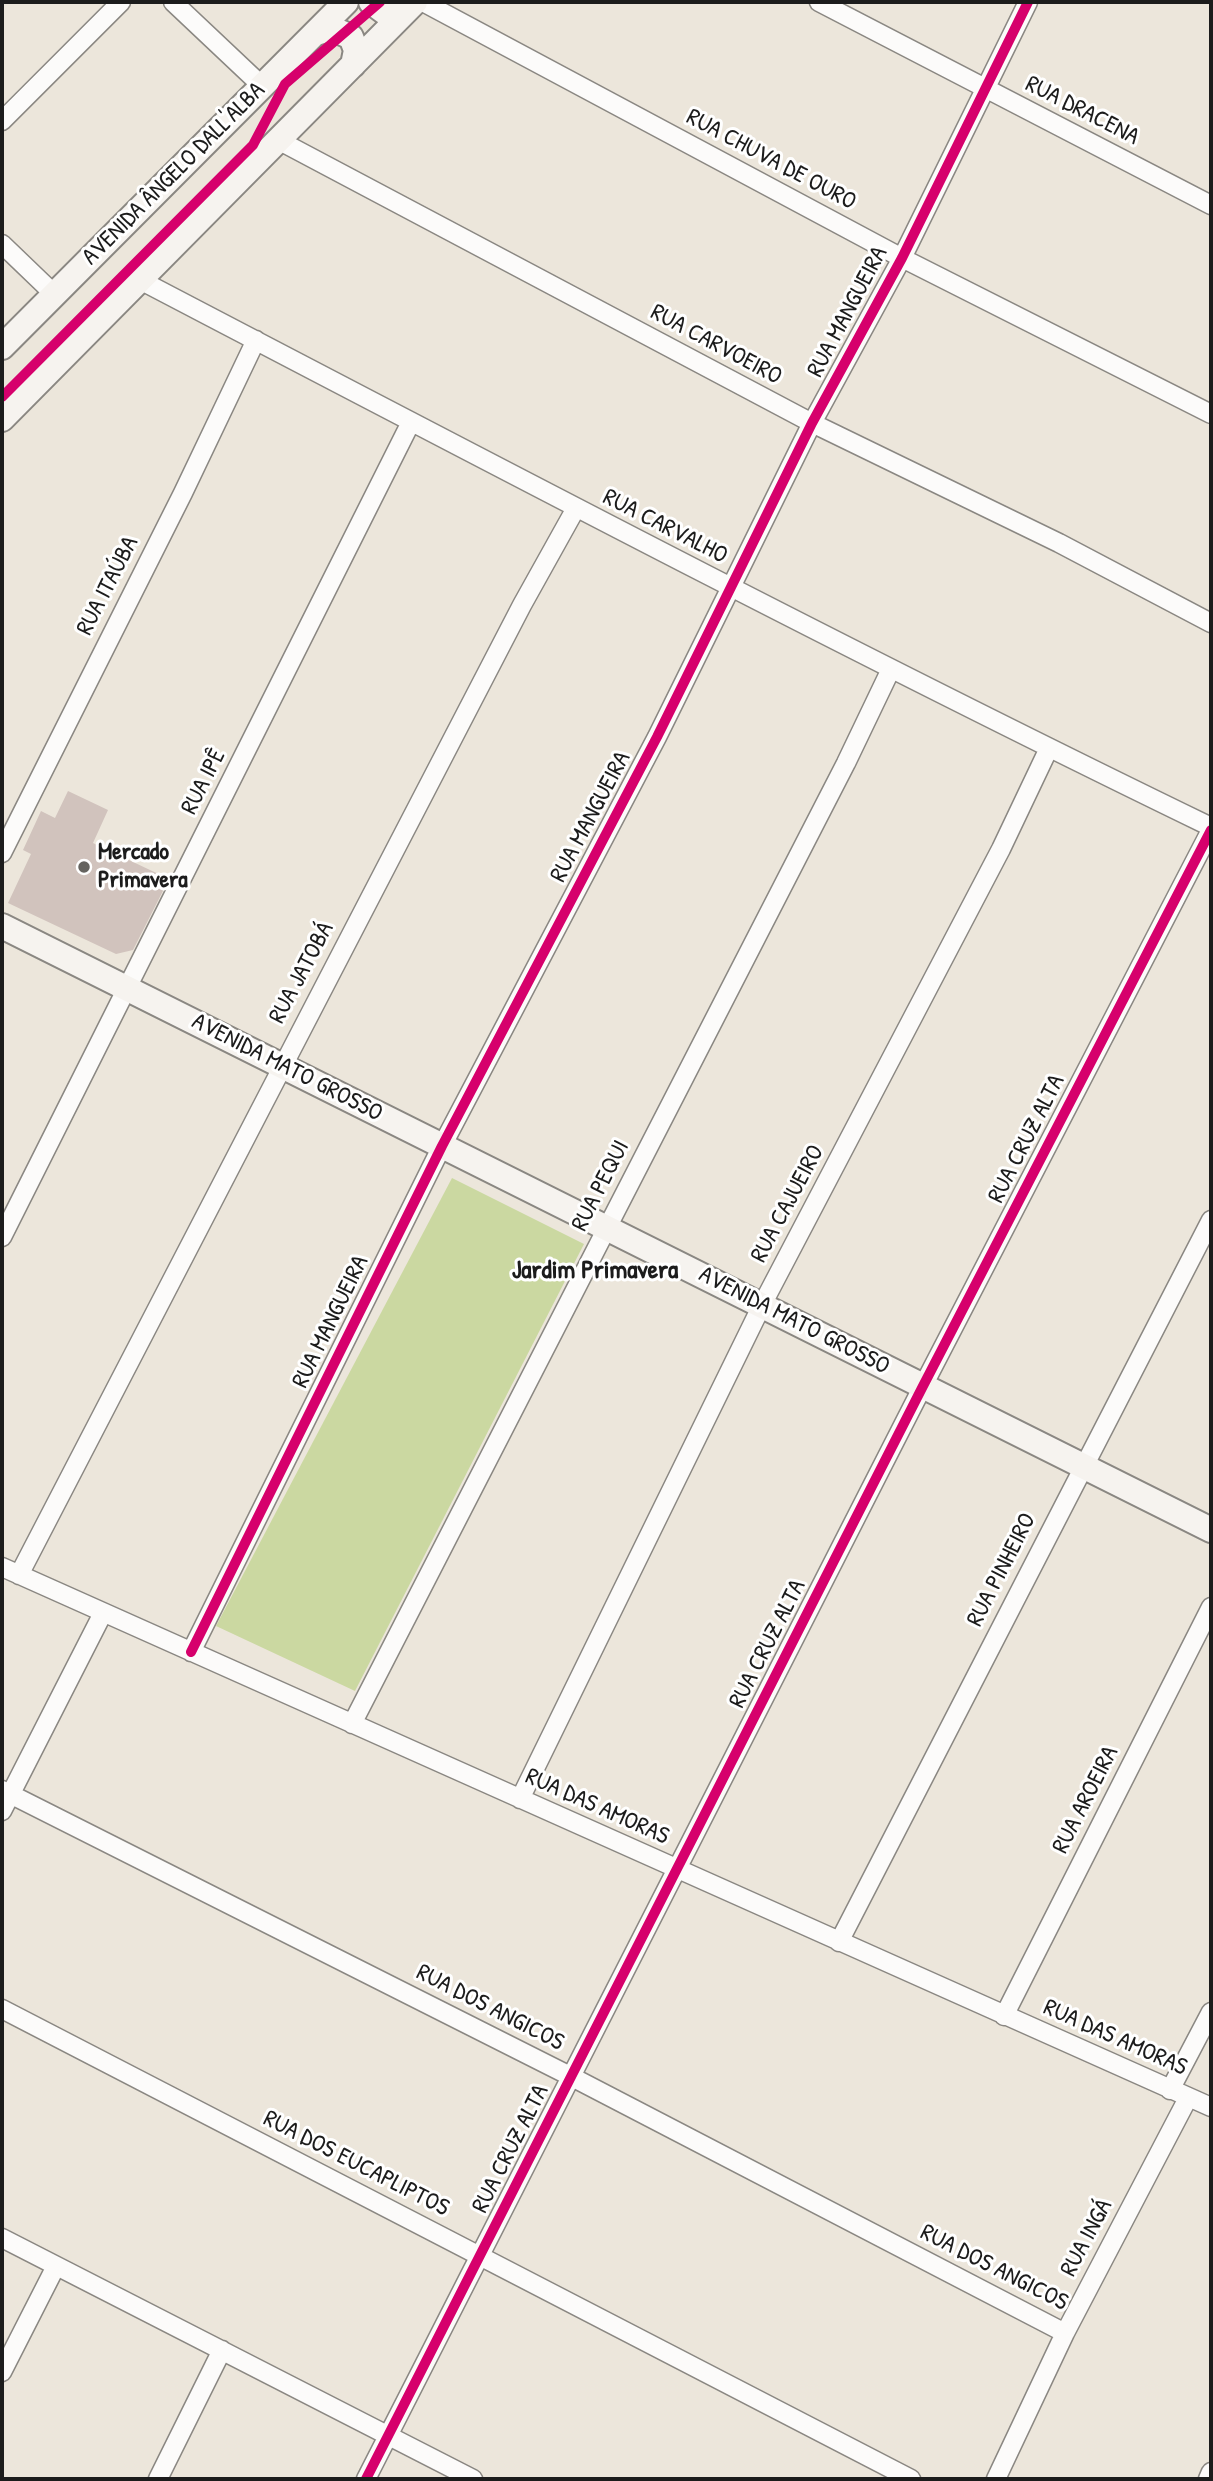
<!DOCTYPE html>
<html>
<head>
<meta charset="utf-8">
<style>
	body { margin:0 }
	#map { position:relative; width:1213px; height:2481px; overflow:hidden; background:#ece6db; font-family:"Patrick Hand",sans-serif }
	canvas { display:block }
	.frame { position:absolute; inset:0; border:4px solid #1c1c1c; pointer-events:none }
</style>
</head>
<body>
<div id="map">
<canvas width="1213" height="2481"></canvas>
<div class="frame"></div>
</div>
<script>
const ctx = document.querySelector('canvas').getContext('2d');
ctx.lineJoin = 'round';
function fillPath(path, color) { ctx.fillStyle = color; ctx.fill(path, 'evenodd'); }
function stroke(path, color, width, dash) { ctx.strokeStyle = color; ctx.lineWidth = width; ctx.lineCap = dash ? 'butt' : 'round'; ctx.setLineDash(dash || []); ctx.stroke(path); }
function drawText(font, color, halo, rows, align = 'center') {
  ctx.font = font + ' "Patrick Hand",sans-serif'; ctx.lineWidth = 6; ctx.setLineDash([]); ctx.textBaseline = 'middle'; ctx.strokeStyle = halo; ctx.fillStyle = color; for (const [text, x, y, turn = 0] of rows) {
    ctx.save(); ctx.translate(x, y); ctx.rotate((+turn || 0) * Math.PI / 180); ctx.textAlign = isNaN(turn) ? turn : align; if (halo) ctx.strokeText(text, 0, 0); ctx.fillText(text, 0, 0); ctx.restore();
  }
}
const green = new Path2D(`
	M452,1178l132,66 -229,447 -139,-65z`);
const building = new Path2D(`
	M68,791l40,19 -15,33 76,36 -36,71 -17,4 -108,-51 23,-49 -8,-4 18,-39 14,7z`);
const street = new Path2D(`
	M173,2l89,84
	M423,2l479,256 309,156
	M819,2l392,203
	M2,121l119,-119
	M278,140l534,283 247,120 152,80
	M2,244l52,50
	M138,279c356,186 712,373 1073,548
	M2,853l181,-360 73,-153
	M2,1237l409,-815
	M2,1567l1209,540
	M19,1575l503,-970 54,-97
	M191,1652l251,-506 215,-409 155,-314 90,-165 126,-256
	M352,1724l494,-961 45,-94
	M2,1790l570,287 493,256
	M520,1799l242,-494 239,-456 48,-101
	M2,1811l101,-198
	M839,1942l372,-722
	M2,2009l909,470
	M1004,2016l207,-409
	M1170,2090l41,-78
	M2,2238l471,241
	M2,2372l54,-106
	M158,2479l64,-129
	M366,2479l557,-1093 288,-556
	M996,2479l69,-146 123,-235
	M1208,2479l3,-7`);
const secondary = new Path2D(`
	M371,2l15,11 20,-2
	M316,33l15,-5 20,9 5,13 -3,15
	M2,347l344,-345
	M2,419l413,-417
	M2,926l1209,604`);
const cycleway = new Path2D(`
	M2,397l251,-252 32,-61 95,-82
	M191,1652l251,-506 215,-409 155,-314 90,-165 126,-256
	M366,2479l557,-1093 288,-556`);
const markers = [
	[84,867,7,"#65635f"]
];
const streetNames = [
	["RUA DRACENA",1082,111,27],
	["RUA CHUVA DE OURO",771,160,28],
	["AVENIDA ÂNGELO DALL'ALBA",174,174,-45],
	["RUA MANGUEIRA",848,312,-62],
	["RUA CARVOEIRO",716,345,28],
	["RUA CARVALHO",665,527,27],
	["RUA ITAÚBA",108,586,-63],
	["RUA IPÊ",204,782,-63],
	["RUA MANGUEIRA",591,817,-62],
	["RUA JATOBÁ",302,973,-62],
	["AVENIDA MATO GROSSO",287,1068,27],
	["RUA CRUZ ALTA",1027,1139,-63],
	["RUA PEQUI",601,1186,-63],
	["RUA CAJUEIRO",788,1204,-62],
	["AVENIDA MATO GROSSO",794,1321,27],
	["RUA MANGUEIRA",331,1322,-64],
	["RUA PINHEIRO",1002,1570,-63],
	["RUA CRUZ ALTA",768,1644,-63],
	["RUA AROEIRA",1086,1800,-63],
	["RUA DAS AMORAS",597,1807,24],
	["RUA DOS ANGICOS",490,2008,27],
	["RUA DAS AMORAS",1115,2038,24],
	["RUA CRUZ ALTA",511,2149,-63],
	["RUA DOS EUCAPLIPTOS",356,2164,27],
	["RUA INGÁ",1087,2238,-62],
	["RUA DOS ANGICOS",994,2268,27]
];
const poiNames = [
	["Mercado",98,853],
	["Primavera",98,881]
];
const neighbourhoodNames = [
	["Jardim Primavera",595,1271]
];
fillPath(green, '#cbd8a1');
fillPath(building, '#d1c3bd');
stroke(street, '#8a8782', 21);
stroke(secondary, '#8a8782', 28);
stroke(street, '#fcfbfa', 18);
stroke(secondary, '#f6f3ef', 24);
stroke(cycleway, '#d6006c', 10);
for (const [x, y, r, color] of markers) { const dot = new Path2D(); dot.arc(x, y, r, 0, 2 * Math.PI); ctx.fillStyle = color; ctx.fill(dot); stroke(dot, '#fff', 2.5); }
drawText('24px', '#1c1c1c', '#fff', streetNames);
drawText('bold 24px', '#1c1c1c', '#fff', poiNames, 'left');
drawText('bold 26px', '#1c1c1c', '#fff', neighbourhoodNames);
</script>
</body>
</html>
